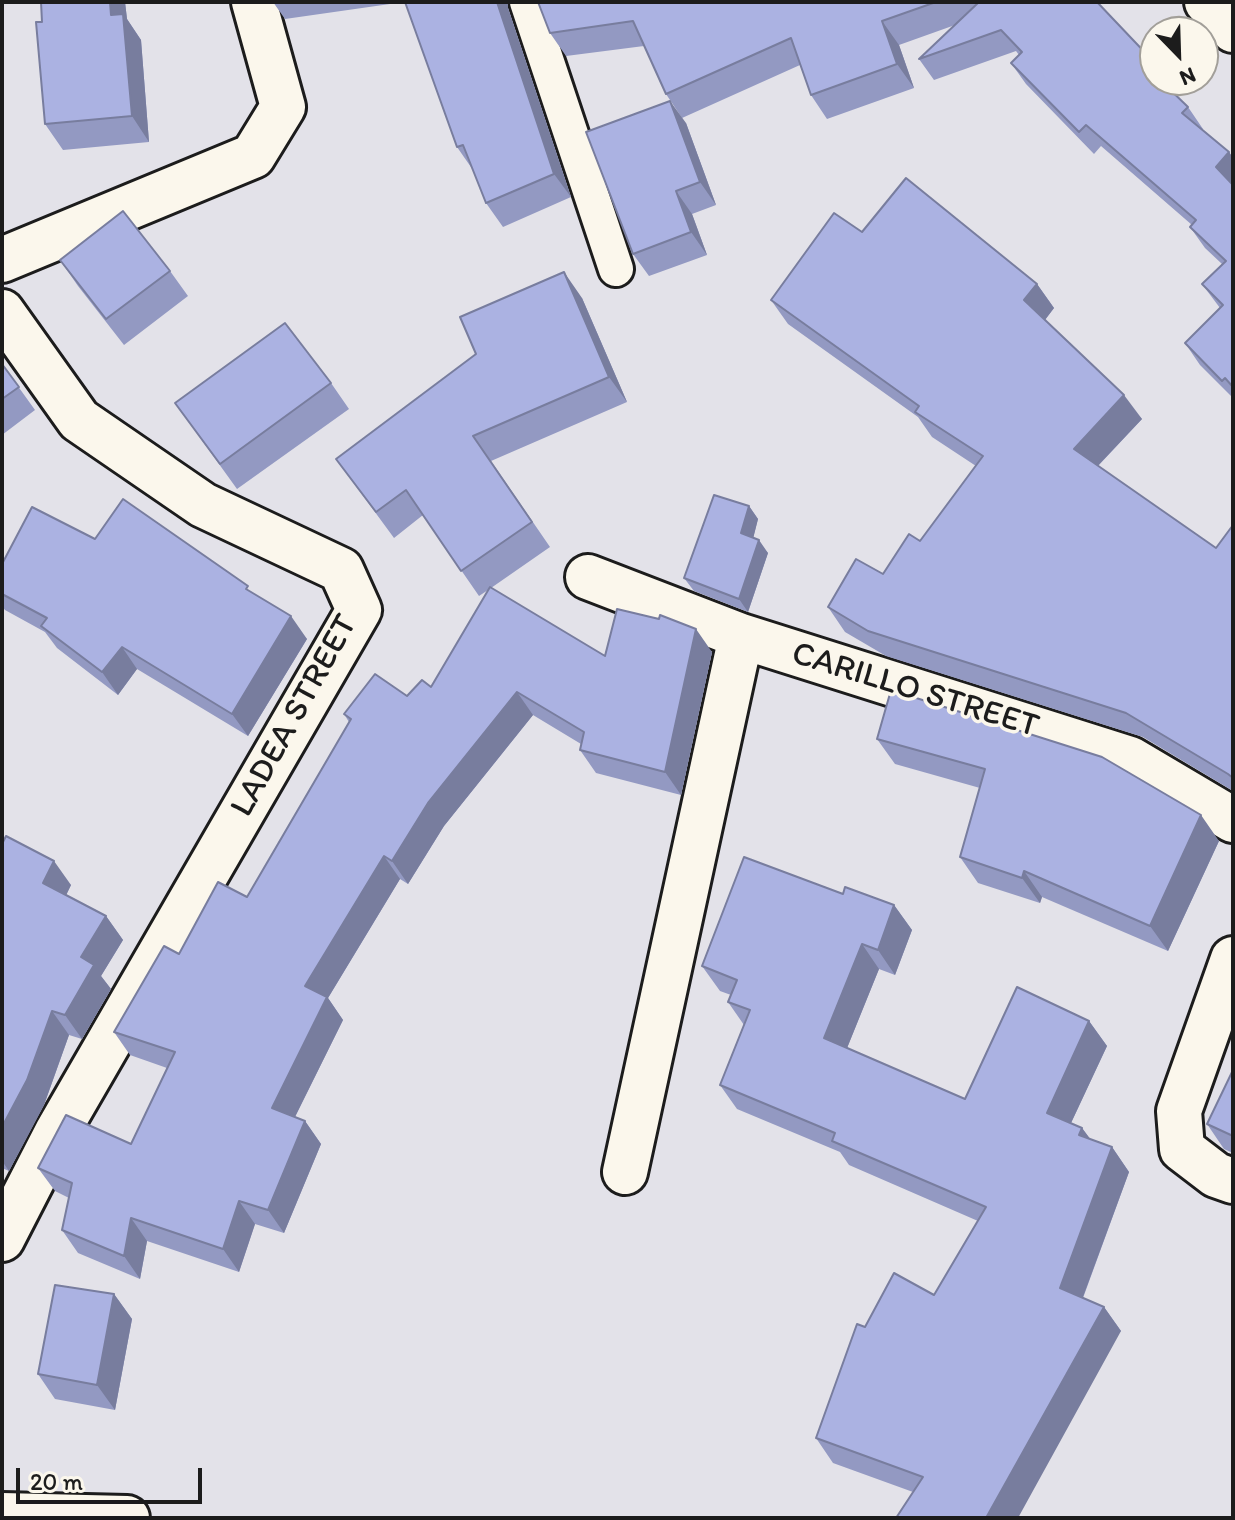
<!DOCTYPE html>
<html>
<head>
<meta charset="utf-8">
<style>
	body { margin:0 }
	#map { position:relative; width:1235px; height:1520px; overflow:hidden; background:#e3e2e9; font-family:Itim,sans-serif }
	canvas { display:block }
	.frame { position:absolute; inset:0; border:4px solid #1c1c1c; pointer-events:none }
	.north { position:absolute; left:1139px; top:16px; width:80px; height:80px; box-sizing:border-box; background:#fbf7ec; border:2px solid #a29f99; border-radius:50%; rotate:157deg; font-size:22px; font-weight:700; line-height:32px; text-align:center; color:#1c1c1c }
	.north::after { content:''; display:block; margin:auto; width:28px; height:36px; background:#1c1c1c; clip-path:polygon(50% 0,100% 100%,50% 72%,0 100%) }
	.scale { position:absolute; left:16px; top:1468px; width:186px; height:36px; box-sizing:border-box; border:4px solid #1c1c1c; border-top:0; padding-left:10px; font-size:24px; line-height:28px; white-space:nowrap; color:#1c1c1c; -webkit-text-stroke:6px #fbf7ec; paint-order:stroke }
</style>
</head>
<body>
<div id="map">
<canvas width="1235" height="1520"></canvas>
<div class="frame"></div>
<div class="north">N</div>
<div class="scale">20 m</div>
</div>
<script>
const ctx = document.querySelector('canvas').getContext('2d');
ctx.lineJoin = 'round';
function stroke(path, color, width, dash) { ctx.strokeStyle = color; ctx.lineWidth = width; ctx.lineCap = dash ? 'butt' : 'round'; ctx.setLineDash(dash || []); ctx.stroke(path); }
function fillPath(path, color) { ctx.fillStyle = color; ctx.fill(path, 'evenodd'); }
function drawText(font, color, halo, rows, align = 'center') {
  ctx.font = font + ' Itim,sans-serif'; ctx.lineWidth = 7; ctx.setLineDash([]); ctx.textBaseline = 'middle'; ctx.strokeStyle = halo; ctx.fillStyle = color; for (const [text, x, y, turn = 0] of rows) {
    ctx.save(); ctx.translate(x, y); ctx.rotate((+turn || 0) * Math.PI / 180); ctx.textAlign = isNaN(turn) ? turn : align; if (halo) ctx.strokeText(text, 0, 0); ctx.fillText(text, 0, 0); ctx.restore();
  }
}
const service = new Path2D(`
	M527,2l89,267`);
const minor = new Path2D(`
	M2,260l251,-104 30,-49 -29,-105
	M2,312l77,108 124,85 138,65 18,40 -302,522 -55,107
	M588,577l153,59 389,123 103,61
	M1233,959l-54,152 3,38 34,26 17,6
	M625,1172l116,-536
	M2,1515l125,3`);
const trunk = new Path2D(`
	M1207,2l26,28`);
const wall = new Path2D(`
	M41,2h84l2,17 14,21 8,102 -86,8 -18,-26z
	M273,2h131l-119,17z
	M405,2h103v6l63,189 -68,30 -17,-24 -13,-33 -16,-23z
	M538,2h559l56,59 2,3v16h11l2,2 -3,3 23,22 15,22h-1l27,23 4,6v240l-33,-33 -15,-22 35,-35 -18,-24 20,-20 -17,-16 -15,-21 2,-2 -91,-79 -7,8 -68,-70 -15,-21 8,-8 -3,-4 -82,29 -15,-21 36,-34 -56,20 15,43 -87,31 -16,-24 -11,-30 -118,53 -16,-24 -22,-48 -78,10 -16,-23z
	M686,123l30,82 -24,9 15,41 -58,21 -16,-22z
	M862,232l175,52 17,24 -9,12 97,99 -44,47 118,82 17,-23v266l-90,-54 -257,-81 -41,-24 -17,-25 55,-33 37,-33 56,-75 -44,-29 -14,-20 -130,-93 -17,-24z
	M60,260l110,11 18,25 -64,49 -46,-59z
	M582,298l45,104 -136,59 59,86 -59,41 114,68 107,-4 -31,143 -85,-22 -16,-23 1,-6 -48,-29 -89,111 -36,58 -8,-5 -72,119 15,22 -48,97 10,4 16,23 -37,89 -29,-9 -16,48 -92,-31 -7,38 -62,-26 -16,-23 7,-32 -14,-7 -17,-23 93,-24 36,-76 -37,-13 -16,-23 65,-78 68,-57 102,-175 -5,-8 63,-18 24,-9 57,-97 -9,6 -56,-81 -29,23 -58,-79z
	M2,364l33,46 -33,25z
	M331,383l18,26 -112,80 -62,-86z
	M749,506l9,13 -5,19 15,15 -20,59 -54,-21 -10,-13z
	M95,539l159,55 53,45 -59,97 -111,-67 -19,26 -61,-47 -12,-16 -40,-22 -3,-4v-42z
	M891,690l328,151 -51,110 -126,-54 -2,6 -62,-20 -18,-26 20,-69 -85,-24 -18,-25z
	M2,844l69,41 -5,10 40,21 17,24 -22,36 10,13 -29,50 -13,-4 -25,70 -35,66 -7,-3z
	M843,894l51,11 18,25 -17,45 -16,-6 -32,79 118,51 124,-78 18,25 -36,77 11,5 8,11 22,8 17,25 -46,126 21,9 17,24 -208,161 -80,-29 -17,-25 49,-111 69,-32 44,-74 -129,-56 -9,-13 -103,-43 -17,-24 24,-60 -16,-23 3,-7 -11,-4 -18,-25z
	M1233,1070v83l-9,-4 -17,-25z
	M114,1294l18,25 -17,91 -60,-11 -17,-25z`);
const shadedWall = new Path2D(`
	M110,2h15l2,17 14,21 8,102 -17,-26 -21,-101z
	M497,2h11v6l63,189 -17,-23z
	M882,21l17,24 15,43 -17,-24z
	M670,101l16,22 30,82 -16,-23z
	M1229,152l4,6v28l-17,-19z
	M676,191l16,23 15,41 -16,-23z
	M564,272l18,26 45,104 -18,-25z
	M1037,284l17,24 -13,17 -17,-25z
	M1124,395l18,24 -51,54 -17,-24z
	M749,506l9,13 -7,28 -10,-14z
	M759,540l9,13 -20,59 -9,-13z
	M291,616l16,23 -59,97 -16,-22z
	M696,629l16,23 -31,143 -16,-23z
	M122,647l15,22 -19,26 -16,-23z
	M517,692l16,23 -89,111 -36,58 -16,-23 36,-58z
	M1201,815l18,26 -51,110 -18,-25z
	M384,856l16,23 -72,119 15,22 -55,111 -16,-23 33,-122z
	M54,861l17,24 -11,23 -17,-25z
	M1024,871l18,26 -2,6 -18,-25z
	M894,905l18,25 -17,45 -17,-25z
	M106,916l17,24 -22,36 10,13 -29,50 -17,-24 16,-58z
	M862,944l17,25 -38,94 -17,-25z
	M52,1011l17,24 -25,70 -35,66 -7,-10v-34z
	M1089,1021l18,25 -43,92 -17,-25z
	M305,1121l16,23 -37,89 -16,-23z
	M1082,1128l18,24 -21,-17z
	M1112,1147l17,25 -52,141 -17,-25z
	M239,1201l16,23 -16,48 -16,-23z
	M131,1218l16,23 -7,38 -16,-23z
	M114,1294l18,25 -17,91 -18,-25z
	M1104,1307l17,24 -103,187h-32z`);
const building = new Path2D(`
	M41,2h69l1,13 12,-1 9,102 -87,8 -9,-102h6z
	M405,2h92l57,172 -68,29 -23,-58 -6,2z
	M538,2h398l-54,19 15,43 -86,31 -20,-57 -125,56 -33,-73 -83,12z
	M979,2h118l56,59 -6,6 8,8v5h5l28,27 -6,6 47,39 -13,15 17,18v202l-8,-9 -3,3 -37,-38 38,-38 -21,-21 24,-23 -36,-34 6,-7 -110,-95 -7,7 -68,-69 11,-11 -21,-22 -82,29z
	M670,101l30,81 -24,9 15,41 -58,22 -47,-122z
	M906,178l131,106 -13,16 100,95 -50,54 142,99 17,-23v253l-5,-4 -102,-61 -258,-82 -40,-24 28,-48 27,15 26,-40 11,7 63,-85 -68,-44 4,-6 -148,-106 63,-87 28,19z
	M123,211l47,60 -64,48 -46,-59z
	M564,272l45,105 -136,59 59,86 -71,49 -55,-81 -30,22 -40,-53 140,-105 -16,-37z
	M285,323l46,60 -111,81 -45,-61z
	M2,364l17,23 -17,12z
	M714,495l35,11 -8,27 18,7 -20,59 -55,-21z
	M123,499l125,87 -2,3 45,27 -59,98 -110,-67 -20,25 -61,-46 6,-8 -45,-24v-30l30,-57 63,32z
	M490,587l115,69 12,-47 42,10 1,-4 36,14 -31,143 -85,-22 4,-18 -67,-40 -89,111 -36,58 -8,-5 -79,130 22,11 -55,111 33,13 -37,89 -29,-9 -16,48 -92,-31 -7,38 -62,-26 10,-47 -34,-15 28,-53 65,29 44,-92 -61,-20 50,-86 15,8 39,-72 29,15 104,-178 -7,-5 31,-40 32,22 15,-16 9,7z
	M891,690l211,67 99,58 -51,111 -126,-55 -2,7 -62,-21 25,-88 -108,-30z
	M6,836l48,25 -11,22 63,33 -25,41 13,8 -29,50 -13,-4 -25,69 -25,47v-283z
	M744,857l99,37 2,-7 49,18 -16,45 -16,-6 -38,94 141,61 52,-112 72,34 -42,92 35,15 -3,7 33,12 -52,141 44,19 -118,211h-90l27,-41 -107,-39 41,-114 8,3 29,-54 40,22 52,-88 -154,-66 3,-8 -115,-48 30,-75 -22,-8 9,-22 -35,-14z
	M1233,1070v66l-26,-12z
	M55,1285l59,9 -17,91 -59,-11z`);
const streetNames = [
	["CARILLO STREET",915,691,17],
	["LADEA STREET",295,716,-61]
];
stroke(service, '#1c1c1c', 40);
stroke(minor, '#1c1c1c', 50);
stroke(trunk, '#1c1c1c', 50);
stroke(service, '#fbf7ec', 34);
stroke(minor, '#fbf7ec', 44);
stroke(trunk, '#fbf7ec', 44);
fillPath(wall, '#9399c2');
fillPath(shadedWall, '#787d9e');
fillPath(building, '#abb2e2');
stroke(building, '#787d9e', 2);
drawText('34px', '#1c1c1c', '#fbf7ec', streetNames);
</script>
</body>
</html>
